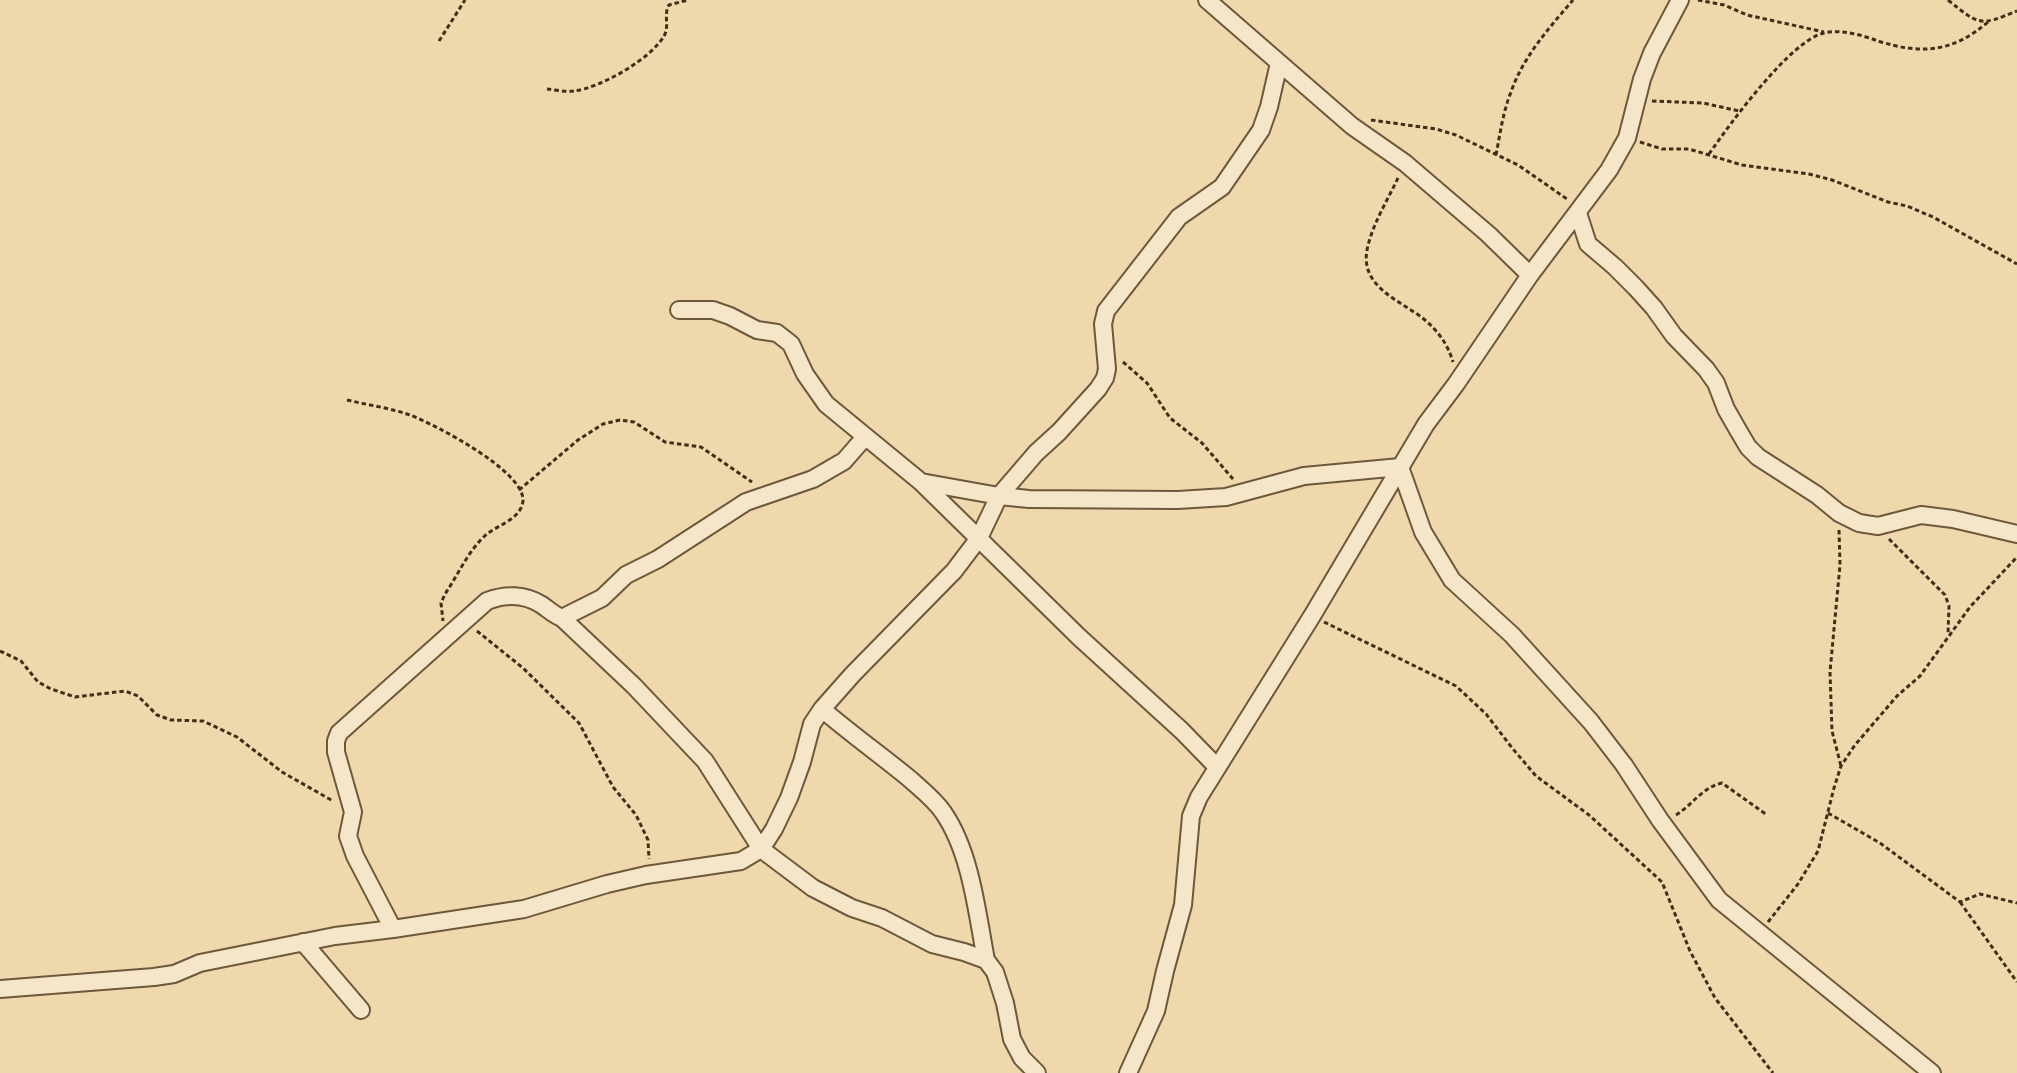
<!DOCTYPE html>
<html>
<head>
<meta charset="utf-8">
<style>
	body { margin:0 }
	canvas { display:block; background:#efd8ac }
</style>
</head>
<body>
<canvas width="2017" height="1073"></canvas>
<script>
const ctx = document.querySelector('canvas').getContext('2d');
ctx.lineJoin = 'round';
function stroke(path, color, width, dash) { ctx.strokeStyle = color; ctx.lineWidth = width; ctx.lineCap = dash ? 'butt' : 'round'; ctx.setLineDash(dash || []); ctx.stroke(path); }
const path = new Path2D(`
	M1698,0l26,5 23,10 77,17
	M1948,0c32,26 32,26 69,11
	M439,41l26,-41
	M547,89c8,1 19,3 27,2 26,-3 77,-32 90,-55 6,-10 -1,-21 5,-31l19,-5
	M1652,101l51,2 36,8
	M1371,120l65,9 20,6 62,30 49,34
	M1640,142l22,7h27l53,16 67,9 23,6 56,22 19,4 26,11 84,47
	M1709,154c20,-29 82,-114 115,-121 17,-4 38,2 54,8 44,14 75,11 110,-19
	M1496,155c4,-21 7,-43 15,-63 12,-35 38,-64 62,-92
	M1398,178c-11,23 -26,47 -31,72 -7,38 35,51 58,70 14,12 23,25 28,42
	M1123,362l24,21 23,35 32,25 31,36
	M347,400c21,5 43,8 63,15 24,9 115,56 113,86 -2,18 -25,24 -36,33 -18,15 -29,41 -42,60l-4,9 2,18
	M519,490l59,-50 25,-16 17,-4 14,2 31,20 36,5 51,35
	M1839,530l1,35 -10,107 2,59 9,35
	M1889,539l56,56 4,11 -1,28
	M1324,622l132,64 30,28 27,35 23,27 53,39 73,67 28,69 25,47 58,75
	M477,631l46,37 56,55 34,64 23,28 12,25 1,19
	M0,651l21,10 17,21 13,7 24,8 50,-6 13,5 19,19 14,5 32,1 34,16 45,35 51,29
	M1828,813l52,30 80,59 20,-8 37,9
	M1676,815c16,-10 27,-28 46,-32l45,32
	M1960,902l57,80
	M1768,922l30,-38 20,-33 16,-63 7,-22 14,-21 42,-49 23,-20 50,-69 47,-50`);
const minor = new Path2D(`
	M1207,0l145,126 53,37 83,71 42,41
	M1578,213l10,31 27,23 21,21 18,20 20,28 32,33 10,14 10,26 12,21 10,17 10,10 59,38 22,18 20,10 19,3 43,-11 32,4 64,15
	M679,310h34l17,6 27,14 20,3 14,11 14,30 21,30 95,78 158,155 103,94 35,36
	M921,482l78,14 30,3 149,1 48,-3 78,-21 96,-9 23,65 29,48 60,55 79,87 33,43 36,55 59,80 213,173
	M562,618l72,68 71,75 56,88 52,39 39,20 30,10 50,26 32,8 22,8 9,12 10,31 7,36 10,19 15,15
	M822,709c29,25 60,47 89,71 11,10 24,20 32,32 28,40 34,101 43,148
	M393,929l-38,-73 -7,-20 5,-24 -17,-60v-11l3,-8 148,-132c18,-7 38,-7 55,4 7,5 12,10 20,13l40,-20 24,-23 32,-16 88,-57 67,-23 31,-18 21,-24
	M303,942l58,68
	M0,989l154,-12 20,-3 26,-11 135,-27 58,-7 131,-20 83,-25 39,-9 95,-14 20,-12 13,-20 15,-31 13,-36 10,-38 10,-15 31,-35 101,-103 25,-33 20,-42 37,-43 23,-21 39,-43 7,-11 2,-9 -4,-45 3,-13 73,-94 43,-30 39,-57 8,-23 10,-44
	M1128,1073l28,-62 9,-40 18,-66 8,-89 8,-19 113,-181 114,-192 30,-40 74,-109 79,-105 18,-32 15,-59 10,-26 28,-53`);
stroke(minor, '#6d583c', 20);
stroke(path, '#422e17', 3, [4.5, 3]);
stroke(minor, '#f5e6c9', 16);
</script>
</body>
</html>
